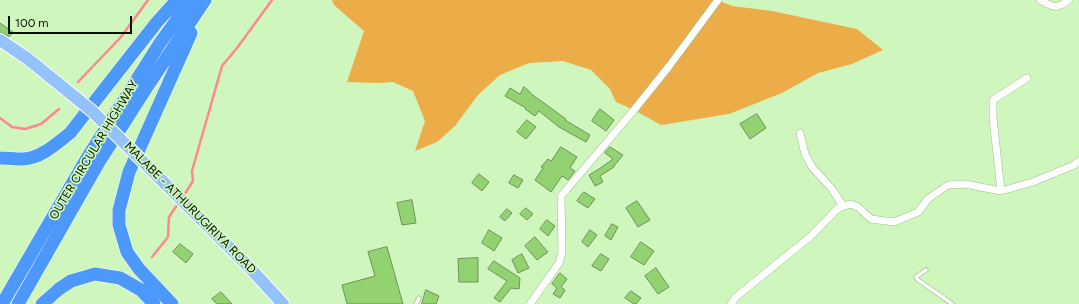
<!DOCTYPE html>
<html>
<head>
<meta charset="utf-8">
<style>
	body { margin:0 }
	#map { position:relative; width:1079px; height:304px; overflow:hidden; background:#cff6bc; font-family:Figtree,sans-serif }
	canvas { display:block }
	.scale { position:absolute; left:8px; top:16px; width:124px; height:18px; box-sizing:border-box; border:2px solid #061301; border-top:0; padding-left:5px; font-size:12px; line-height:14px; white-space:nowrap; color:#061301; -webkit-text-stroke:3px #cff6bc; paint-order:stroke }
</style>
</head>
<body>
<div id="map">
<canvas width="1079" height="304"></canvas>
<div class="scale">100 m</div>
</div>
<script>
const ctx = document.querySelector('canvas').getContext('2d');
ctx.lineJoin = 'round';
function fillPath(path, color) { ctx.fillStyle = color; ctx.fill(path, 'evenodd'); }
function stroke(path, color, width, dash) { ctx.strokeStyle = color; ctx.lineWidth = width; ctx.lineCap = dash ? 'butt' : 'round'; ctx.setLineDash(dash || []); ctx.stroke(path); }
function drawText(font, color, halo, rows, align = 'center') {
  ctx.font = font + ' Figtree,sans-serif'; ctx.lineWidth = 3.5; ctx.setLineDash([]); ctx.textBaseline = 'middle'; ctx.strokeStyle = halo; ctx.fillStyle = color; for (const [text, x, y, turn = 0] of rows) {
    ctx.save(); ctx.translate(x, y); ctx.rotate((+turn || 0) * Math.PI / 180); ctx.textAlign = isNaN(turn) ? turn : align; if (halo) ctx.strokeText(text, 0, 0); ctx.fillText(text, 0, 0); ctx.restore();
  }
}
const green = new Path2D(`
	M332,0h385l15,6 40,5 85,18 26,21 -31,14 -34,9 -36,20 -53,21 -68,11 -27,-15 -18,-8 -6,-13 -19,-19 -28,-9 -34,2 -29,12 -22,20 -23,31 -18,16 -22,9 10,-30 -12,-30 -20,-9 -14,1 -32,-1 17,-51 -30,-26z`);
const stream = new Path2D(`
	M78,82l43,-45 27,-37
	M0,118l12,9 13,2 16,-5 18,-15
	M183,197l10,-16 -1,-10 30,-105 15,-18 35,-48
	M152,257l16,-20 1,-20 10,-15`);
const building = new Path2D(`
	M0,23l13,9 -4,5 -5,-3 -4,-1z
	M524,87l6,5v1l36,26 -1,1 25,15 -4,7 -27,-15 -20,-16 -4,5 -10,-7 1,-1 -21,-12 5,-8 10,6z
	M600,109l14,11 -8,11 -14,-10z
	M757,114l9,14 -16,11 -10,-15z
	M527,120l9,7 -10,12 -9,-7z
	M561,147l16,10 -7,11 5,3 -7,9 -6,-4 -11,16 -16,-12 8,-12 -2,-1 7,-8 3,2z
	M610,147l13,8 -9,11v1l-14,9 3,6 -8,4 -6,-11 10,-6 14,-10 -8,-6z
	M479,174l10,8 -7,9 -10,-8z
	M514,175l9,5 -5,8 -9,-5z
	M584,192l11,7 -7,9 -11,-7z
	M412,200l4,23 -14,2 -5,-22z
	M637,201l13,19 -12,7 -12,-19z
	M526,208l7,6 -6,6 -7,-6z
	M507,209l5,4 -7,8 -5,-4z
	M547,220l8,6 -7,10 -8,-7z
	M612,224l6,3 -7,13 -6,-4z
	M489,230l13,8 -8,13 -12,-8z
	M590,230l7,5 -9,12 -6,-5z
	M535,237l13,15 -11,8 -12,-14z
	M641,242l13,9 -10,14 -13,-8z
	M180,244l13,10 -7,9 -13,-11z
	M387,247l16,57h-56l-5,-19 33,-9 -7,-24z
	M522,254l7,14 -11,5 -6,-13z
	M601,254l8,5 -8,12 -9,-5z
	M478,258v24h-19l-1,-23z
	M494,261l26,17 -1,11 -8,-1 -11,14 -6,-4 13,-17 -19,-12z
	M656,268l13,19 -11,7 -13,-18z
	M560,273l7,6 -6,8 4,3 -5,8 -7,-4 4,-6 -5,-4z
	M426,290l13,6 -3,8h-14z
	M631,291l10,7 -5,6h-2l-9,-6z
	M221,292l11,12h-15l-5,-5z`);
const service = new Path2D(`
	M926,270l-10,7 2,3 26,18 8,6
	M416,304l3,-6`);
const minor = new Path2D(`
	M1040,0c14,8 16,9 29,0
	M800,133l5,21 7,13 20,22 11,17
	M1001,191l-8,-73v-18l34,-22
	M530,304l29,-41 3,-10 -1,-57 73,-86 36,-45 48,-65
	M731,304l5,-7 75,-61 26,-27 6,-3 8,-2 7,3 13,12 23,3 24,-10 10,-13 20,-14 17,-1 36,7 32,-9 41,-17 5,-4`);
const primary = new Path2D(`
	M0,40l28,19
	M250,268l33,36`);
const motorway = new Path2D(`
	M0,158c7,0 15,1 23,1 18,-1 33,-15 47,-26l87,-111 20,-22
	M2,304l85,-146 73,-115 31,-43
	M18,304l81,-142 48,-75 58,-87
	M42,304l17,-15 12,-8 24,-7 25,4 21,12 13,14
	M172,304l-33,-35 -12,-17 -8,-27v-15l10,-38 62,-139`);
const primaryBridge = new Path2D(`
	M28,59l37,30 27,22 158,157`);
const streetNames = [
	["OUTER CIRCULAR HIGHWAY",94,150,-59],
	["MALABE - ATHURUGIRIYA ROAD",190,208,45]
];
fillPath(green, '#ecac48');
stroke(stream, '#fe8792', 2.5);
fillPath(building, '#93d271');
stroke(building, '#6e915c', 1);
stroke(service, '#9cc189', 5);
stroke(minor, '#9cc189', 8);
stroke(primary, '#fff', 14);
stroke(motorway, '#fff', 14);
stroke(service, '#fff', 3.5);
stroke(minor, '#fff', 7);
stroke(primary, '#94c2fd', 12);
stroke(motorway, '#4d99fb', 13);
stroke(primaryBridge, '#fff', 14, []);
stroke(primaryBridge, '#94c2fd', 12);
drawText('12px', '#061301', '#cff6bc', streetNames);
</script>
</body>
</html>
